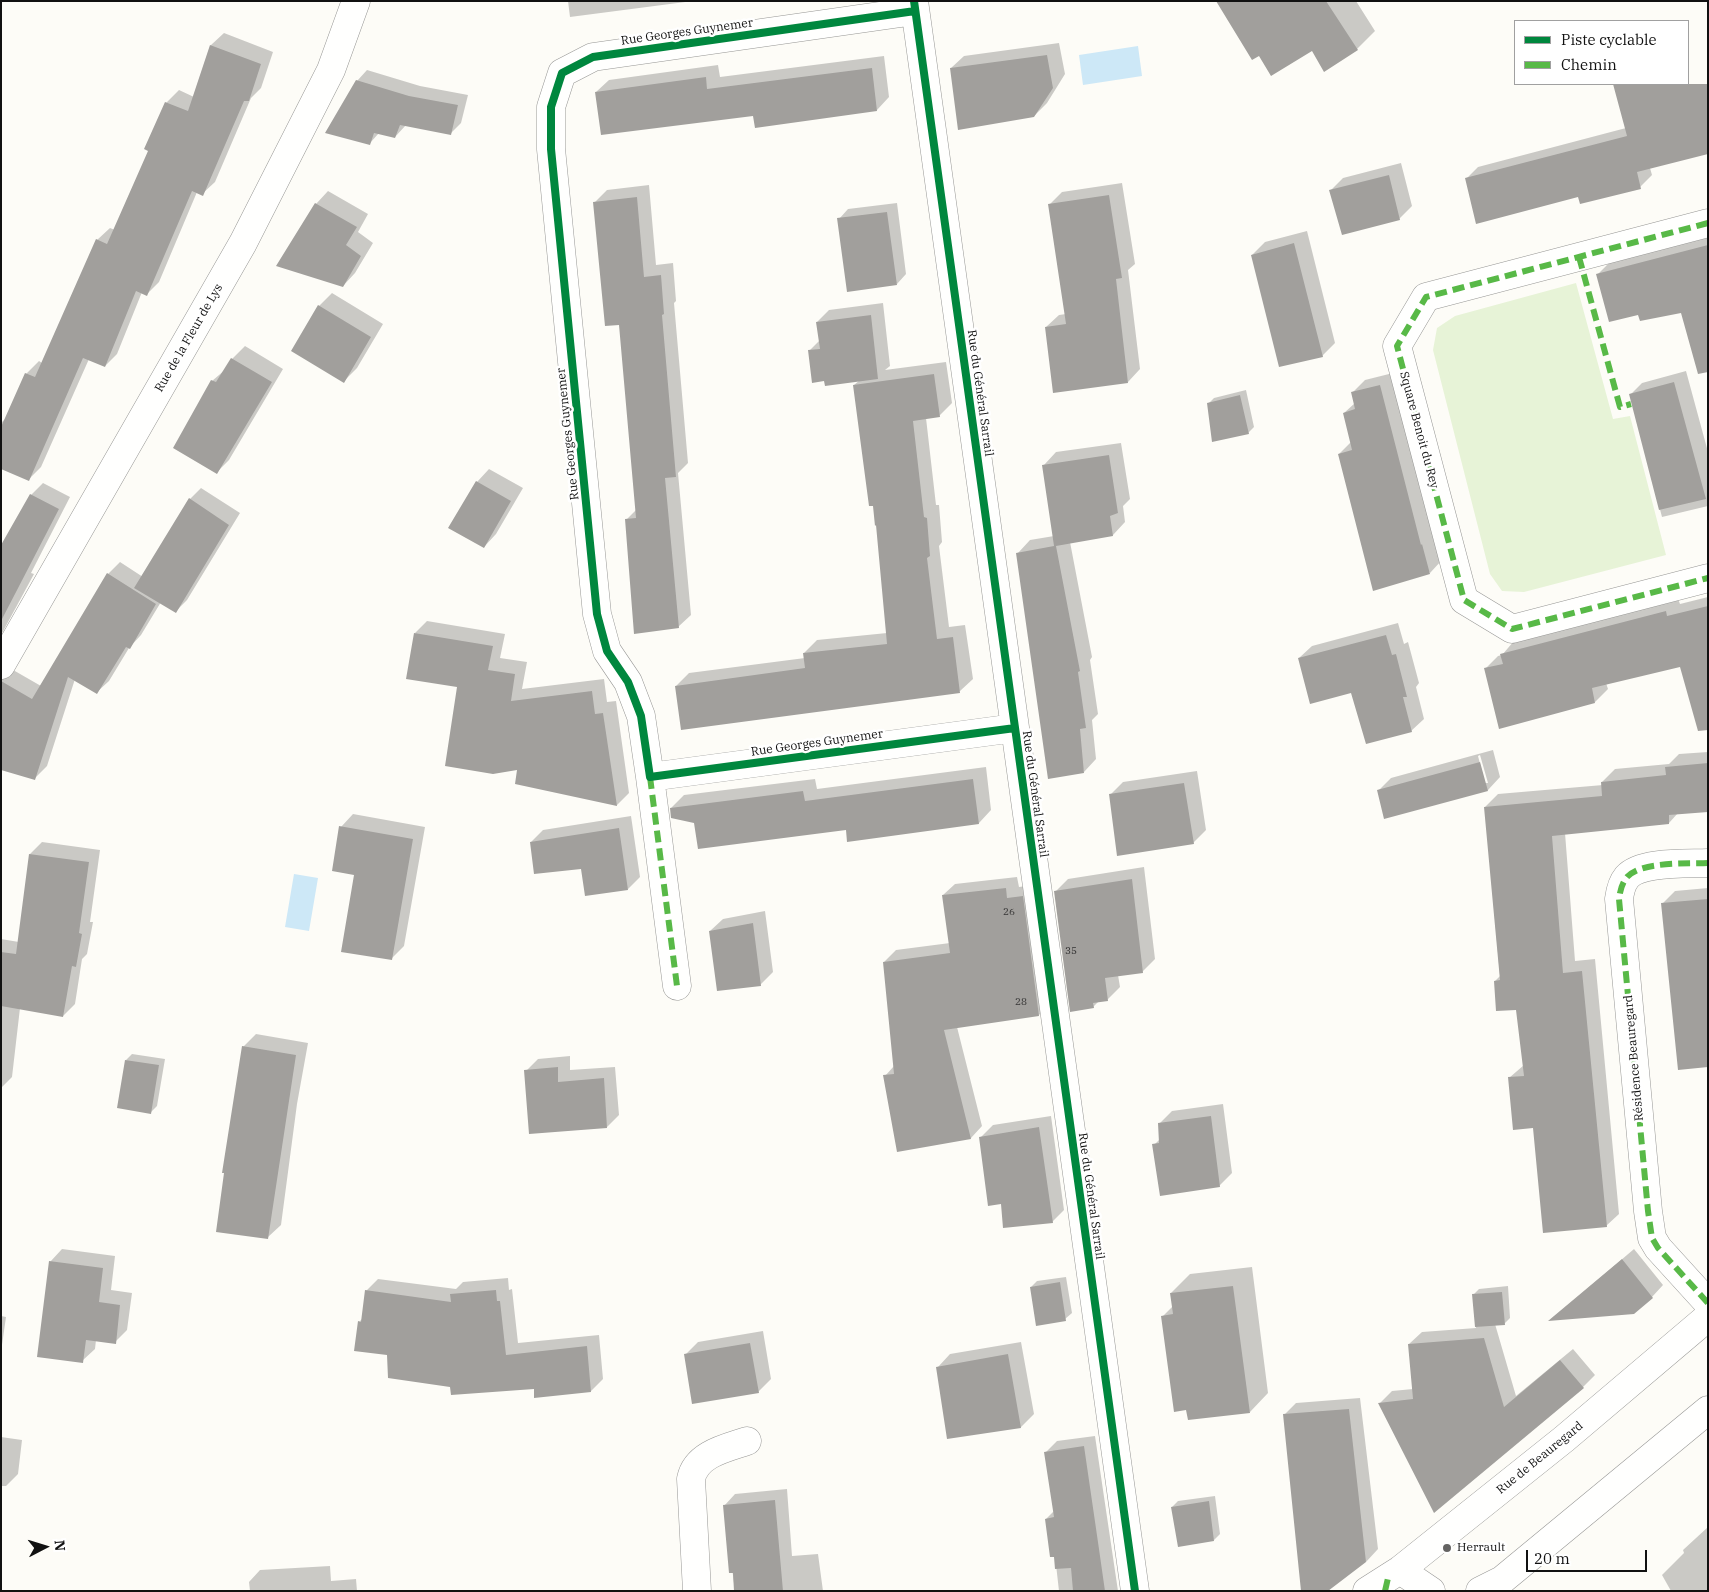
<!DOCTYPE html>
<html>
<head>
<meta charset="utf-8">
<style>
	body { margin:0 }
	#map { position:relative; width:1709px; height:1592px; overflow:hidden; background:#fdfcf7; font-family:"IBM Plex Serif",serif }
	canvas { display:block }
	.frame { position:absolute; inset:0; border:2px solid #111; pointer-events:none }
	.legend { position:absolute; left:1514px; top:20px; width:175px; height:65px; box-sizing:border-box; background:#fff; border:1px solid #a0a0a0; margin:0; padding:6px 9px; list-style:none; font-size:15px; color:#111 }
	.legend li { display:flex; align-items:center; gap:10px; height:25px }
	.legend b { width:25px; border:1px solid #a0a0a0 }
	.north { position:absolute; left:20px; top:1522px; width:50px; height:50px; -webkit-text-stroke:4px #fff; paint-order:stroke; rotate:85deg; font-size:14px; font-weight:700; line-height:20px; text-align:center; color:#111 }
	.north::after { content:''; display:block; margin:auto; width:18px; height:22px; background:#111; clip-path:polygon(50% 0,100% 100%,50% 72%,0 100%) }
	.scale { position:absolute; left:1526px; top:1550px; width:121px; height:22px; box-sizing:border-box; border:2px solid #111; border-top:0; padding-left:6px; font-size:15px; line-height:18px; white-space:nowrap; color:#111; -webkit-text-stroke:4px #fff; paint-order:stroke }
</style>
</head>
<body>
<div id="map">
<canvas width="1709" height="1592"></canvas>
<div class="frame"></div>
<ul class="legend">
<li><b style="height:6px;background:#00873e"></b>Piste cyclable</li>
<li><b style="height:6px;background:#58b947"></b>Chemin</li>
</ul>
<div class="north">N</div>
<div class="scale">20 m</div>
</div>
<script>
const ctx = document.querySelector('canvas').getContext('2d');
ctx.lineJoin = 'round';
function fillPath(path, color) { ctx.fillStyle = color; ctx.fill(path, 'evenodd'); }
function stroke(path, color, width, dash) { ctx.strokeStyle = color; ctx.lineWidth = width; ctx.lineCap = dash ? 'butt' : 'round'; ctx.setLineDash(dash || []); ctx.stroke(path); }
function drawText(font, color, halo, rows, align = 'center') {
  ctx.font = font + ' "IBM Plex Serif",serif'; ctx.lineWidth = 5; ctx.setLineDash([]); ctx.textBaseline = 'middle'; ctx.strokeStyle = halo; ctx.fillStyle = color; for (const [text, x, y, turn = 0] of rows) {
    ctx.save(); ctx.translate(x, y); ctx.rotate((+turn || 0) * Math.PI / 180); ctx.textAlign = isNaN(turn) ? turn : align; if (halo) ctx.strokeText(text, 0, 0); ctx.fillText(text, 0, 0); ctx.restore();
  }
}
const green = new Path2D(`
	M1576,283l37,136 17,-3 36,139 -142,37 -22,-1 -12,-17 -57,-224 4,-22 18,-12z`);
const water = new Path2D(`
	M1138,46l4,30 -59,9 -4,-30z
	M294,874l24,4 -9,53 -24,-4z`);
const shadow = new Path2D(`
	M568,1h125l-123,16z
	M1232,1h124l19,30 -18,18h-45z
	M224,33l49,19 -12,36 -10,10 -36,84 -13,12 -5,-2 -38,90 -12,12 -5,-2 -25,62 -12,12 -16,-7 -48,108 -12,12 -28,-11v-45l6,-6 19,-43 13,-13 3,2 55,-123 13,-12 5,2 35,-80 -4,-2 20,-45 13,-13 15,7 17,-52z
	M1059,43l6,31 -18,29 -13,13 -83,-48 13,-12z
	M884,56l5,41 -12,13 -123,5 -158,-23 13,-12 109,-15 2,12z
	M367,70l53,16 48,9 -7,28 -10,10 -45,-8 -11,12 -16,-4 -9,10 -13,-62z
	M1615,84h66l5,22 -36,62 2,7 -12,12 -61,8 -113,-16 12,-12 148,-39z
	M1401,163l11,43 -13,13 -68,-29 12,-12z
	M1122,183l13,81 -7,6 12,99 -12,13 -82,-55 13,-12 7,-1 -17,-109 13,-13z
	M649,185l7,80 17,-2 3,38 -2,2 14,160 -10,10 13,142 -13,12 -52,-107 10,-10 -16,-187 -26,-120 13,-13z
	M328,191l40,23 -10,18 15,11 -18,30 -12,13 -27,-82z
	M897,203l9,71 -9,10 -58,-65 9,-10z
	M1307,231l28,112 -13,13 -70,-101 13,-13z
	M1708,237v80l-26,-6 -43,3 -41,-40 12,-12z
	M332,293l51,31 -26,44 -13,13 -25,-75z
	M883,303l7,63 -5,4 61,-8 6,41 -13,13 -13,2 10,87h3l3,37 -3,4 10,81 16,-2 8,54 -13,12 -278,37 -6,-42 13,-13 116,-15 -1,-5 13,-13 70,-7 -9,-109 -24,-139 6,-5 -51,-29 11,-11 -3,-18 12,-12z
	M245,346l38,23 -54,91 -12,12 -5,-91 14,-12 6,-10z
	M1686,371l22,81v54l-46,11 -32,-122 12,-12z
	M1393,373l49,187 -12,13 -91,-119 12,-12 -7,-29 11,-10 -3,-10 13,-13z
	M1246,390l8,37 -6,6 -40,-29 6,-6z
	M1121,443l9,56 -7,7 2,16 -12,13 -43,7 22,115 -2,3 8,54 -6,6 4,39 -12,13 -66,-219 12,-13 24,-4 -10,-71 12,-13z
	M489,469l34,19 -27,46 -12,13 -7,-65z
	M43,483l27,14 -39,76 3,1 -33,61v-88l30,-52z
	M201,488l39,25 -53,87 -11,11 -15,-9 -20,33 -12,13 -20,33 -12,11 -22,-13 -28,87 -12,12 -34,-10v-105l40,23 67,-112 12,-12 23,15 47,-78z
	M1708,597v87l-27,-19 -75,18 2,6 -13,13 -110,-33 13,-13 4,-1 12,-14 164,-42 2,5z
	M427,621l78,13 -5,24 27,4 -5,27 82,-10 3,23 9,-1 13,92 -12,12 -98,-36 -60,-83 -44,-53z
	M1398,623l6,21 4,-2 11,41 -3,4 8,32 -13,12 -112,-73 13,-12z
	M1493,750l7,27 -12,13 -103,27 -7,-26 13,-13zM1480,755l8,28h-3l-7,-27z
	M1708,752v59l-30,2 -9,10 -104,10 10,128 20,-2 24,255 -13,12 -97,-148 15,-13 -7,-56 -22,-28 5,-5 -15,-169 13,-13 105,-9 -1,-3 13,-13 54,-5 10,-10z
	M986,767l5,43 -12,13 -132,5 -152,-6 -24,-14 13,-13 131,-16 2,10z
	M1197,771l9,59 -13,13 -83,-48 13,-13z
	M353,814l72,13 -21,119 -13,13 -35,-85 -15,-47z
	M631,816l9,61 -12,12 -97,-47 12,-12z
	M42,842l58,8 -10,72h3l-6,32 -5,5 -7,45 -12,12 -43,-8 -8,69 -11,11v-149l18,3 11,-88z
	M1144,867l11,92 -13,13 -24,3 2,12 -13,13 -8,1 -6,6 -38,-115 13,-13z
	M1017,877l2,10 15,-2 16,118 -11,12 -82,12 25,99 -11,12 -73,13 -13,-75 9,-10 -10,-104 12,-12 54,-7 -7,-48 12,-11z
	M1708,888v177l-46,-161 13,-13z
	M765,911l8,61 -13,13 -50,-54 13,-12z
	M256,1034l52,9 -11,61 -16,121 -13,12 -25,-190z
	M132,1054l33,5 -8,47 -6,6 -25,-52z
	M570,1056v14l45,-3 4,48 -12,12 -81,-56 12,-12z
	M1223,1104l9,69 -13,13 -65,-41 6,-6 -1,-15 13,-13z
	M1051,1116l13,94 -12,12 -50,-19 -21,-66 12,-12z
	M62,1249l53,7 -4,34 21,3 -5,37 -12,12 -19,-2 -1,9 -13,12 -32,-99z
	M1634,1249l29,36 -11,12 -18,15 -82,7z
	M1252,1267l16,126 -18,19 -87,-96 10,-10 -2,-13 19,-19z
	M1066,1277l6,36 -7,6 -34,-32 6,-6z
	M508,1278l1,12 3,-1 6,54 81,-8 4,44 -12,12 -140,-5 -62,-32 -30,-32 3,-3 4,-28 12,-12 78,10 7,-7z
	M1508,1286l2,32 -6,6h-9l21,72 57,-47 22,26 -12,12 -148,124 -55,-108 12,-12 21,-2 -4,-45 13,-12 54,-4 -3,-33 6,-6z
	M1,1316l5,1 -5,35z
	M763,1331l8,48 -13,13 -72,-38 12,-12z
	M1021,1342l13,72 -13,13 -73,11 -10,-71 12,-13z
	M1360,1398l18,151 -12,13 -82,-147 12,-12z
	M1095,1436l23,155h-59l-4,-35 -9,-37 8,-8 -8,-59 11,-11z
	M1,1437l21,3 -4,34 -12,12h-5z
	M787,1489l5,67 26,-2 5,37h-88l-11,-85 11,-12z
	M1215,1496l5,38 -6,6 -42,-33 6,-6z
	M1708,1527v64h-37l-9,-16 22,-22 -1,-3z
	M330,1566l1,15 25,-2 1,12h-107l-1,-9 11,-12z`);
const building = new Path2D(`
	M1216,1h110l32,49 -34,22 -12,-21 -41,25 -12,-20 -7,4z
	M210,45l51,19 -12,37h-5l-41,95 -11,-5 -45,105 -11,-5 -31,76 -22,-9 -54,123 -28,-12v-42l24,-54 10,4 61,-138 11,5 41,-93 -4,-2 21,-47 23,9z
	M1047,55l6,33 -19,29 -76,13 -8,-62z
	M872,68l5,43 -122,17 -2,-12 -152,19 -6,-43 111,-15 1,12z
	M356,80l53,16 49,9 -7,30 -51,-10 -5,13 -21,-5 -4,12 -45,-12z
	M1613,84h95v70l-71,18 4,17 -61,15 -2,-7 -102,27 -11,-46 162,-42z
	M1389,175l11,45 -58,15 -13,-45z
	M1109,195l13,83 -6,1 12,104 -75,10 -8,-66 21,-3 -18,-120z
	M637,197l7,80 17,-2 3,39 -2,1 14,162 -11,1 14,150 -45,6 -9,-115 11,-1 -17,-193 -14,1 -12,-124z
	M315,203l42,24 -11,18 15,11 -18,31 -67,-21z
	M887,212l10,73 -50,7 -10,-74z
	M1294,243l29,114 -44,10 -28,-112z
	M1708,245v127l-10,2 -17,-61 -41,8 -2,-6 -29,7 -13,-48z
	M318,305l53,32 -27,46 -53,-32z
	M871,315l7,64 -53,7 -1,-5 -12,2 -4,-33 12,-1 -4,-27z
	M231,358l41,24 -55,92 -44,-26 38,-68 5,2z
	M934,374l6,43 -27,4 11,96 3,1 3,38 -3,2 10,81 16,-2 7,56 -279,37 -6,-44 130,-18 -2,-15 84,-9 -11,-119 -1,1 -2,-20h-4l-16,-121z
	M1674,382l32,117 -47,11 -30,-116z
	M1380,385l41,160 1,-1 8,30 -57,17 -35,-137 14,-4 -9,-37 12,-4 -4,-17z
	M1240,395l9,39 -37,8 -5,-39z
	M1109,455l9,58 -8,3 3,20 -57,10 24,125 -2,1 8,56 -6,1 4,44 -36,6 -32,-226 38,-7 -12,-81z
	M476,481l35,20 -27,47 -36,-20z
	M30,494l29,15 -58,112v-76z
	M189,498l40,27 -53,88 -42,-25z
	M107,573l49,31 -26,45 -4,-2 -29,47 -29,-17 -33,103 -34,-10v-89l31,18z
	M1708,606v124l-10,1 -18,-64 -88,21 3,15 -96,26 -15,-61 19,-4 -3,-10 166,-43 1,5z
	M414,633l79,13 -5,24 27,4 -4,27 81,-10 3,23 8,-1 14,93 -102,-22 2,-14 -24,4 -48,-8 12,-79 -51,-8z
	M1386,635l6,20 4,-1 11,43h-4l9,35 -46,12 -15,-51 -41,11 -12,-46z
	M1480,762l8,29 -104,28 -7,-29z
	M1708,763v49l-39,3v9l-117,12 11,137 19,-2 25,256 -64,6 -10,-105 -20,2 -5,-53 16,-1 -8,-66 -20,1 -2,-30 6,-1 -16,-173 118,-11 -1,-14 65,-7 -1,-8z
	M973,779l6,45 -132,18 -1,-12 -148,19 -4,-26 -23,-5 -1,-10 133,-17 2,10z
	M1184,783l10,61 -77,12 -8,-62z
	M339,826l74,13 -21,121 -51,-8 13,-77 -22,-4z
	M619,828l9,62 -43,6 -4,-27 -47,5 -4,-32z
	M29,854l60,8 -10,71 3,1 -6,33 -4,-1 -9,51 -62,-11v-54l15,2z
	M1132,879l11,94 -38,5 3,23 -15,2 1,5 -24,4 -16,-121z
	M1006,888l1,10 16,-2 16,120 -95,14 27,109 -74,13 -14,-77 11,-1 -11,-112 67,-9 -8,-58z
	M1708,899v168l-30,3 -17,-167z
	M753,923l8,63 -44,5 -8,-60z
	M242,1046l54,9 -28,184 -52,-7 8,-59h-2z
	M125,1060l34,5 -8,49 -34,-6z
	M558,1067v15l46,-4 3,50 -78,6 -5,-64z
	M1211,1116l9,71 -60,9 -8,-52 7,-1 -1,-20z
	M1039,1127l14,96 -50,5 -2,-24 -13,2 -9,-69z
	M1622,1259l31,39 -19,16 -86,7z
	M49,1261l54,7 -4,34 21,3 -4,39 -30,-4 -3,23 -46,-6z
	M1060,1282l6,39 -30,5 -6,-39z
	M1233,1286l17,127 -62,7 -2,-10 -12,2 -13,-96 12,-2 -3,-21z
	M365,1290l86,12 -1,-8 46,-4 1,11h3l6,54 81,-9 4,46 -57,6v-9l-83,6 -1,-8 -62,-9 -1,-23 -33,-4 4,-30 3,1z
	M1502,1292l3,33 -30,2 -3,-33z
	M1484,1338l20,69 56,-47 24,28 -150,125 -56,-110 35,-4 -5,-55z
	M750,1343l9,50 -67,11 -8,-50z
	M1008,1354l13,74 -74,11 -11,-72z
	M1349,1409l17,153 -38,29h-27l-18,-177z
	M1084,1446l15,103 6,42h-32l-2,-23 -16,1 -1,-12h-4l-5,-38 9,-2 -10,-65z
	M775,1500l8,91h-49l-1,-18h-4l-6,-68z
	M1209,1501l5,40 -36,6 -7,-40z`);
const minor = new Path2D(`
	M914,1l221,1590
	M915,11l-322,46 -31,16 -11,34v42l46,465 10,37 21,31 13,34 9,61 365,-49
	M1708,223l-282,74 -29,49 67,254 48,29 196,-51
	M1,665l242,-422 88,-173 25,-69
	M650,777l27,209
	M1708,863c-21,1 -67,-2 -81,14 -5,6 -7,14 -8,22l29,312 4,27 6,10 50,55
	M1400,1570l31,21
	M697,1591l-6,-112c5,-25 35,-31 56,-38
	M1367,1591l33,-21 164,-131 144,-122
	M1480,1591l22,-11 206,-170`);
const quiet = new Path2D(`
	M1708,223l-282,74 -29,49 67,254 48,29 196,-51
	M1579,257l41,150 11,-3
	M650,777l27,209
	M1708,863c-21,1 -67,-2 -81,14 -5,6 -7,14 -8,22l29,312 4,27 6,10 50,55
	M1385,1591l3,-13`);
const cycleway = new Path2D(`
	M914,1l221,1590
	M915,11l-322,46 -31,16 -11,34v42l46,465 10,37 21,31 13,34 9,61 365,-49`);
const markers = [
	[1447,1548,5,"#646362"]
];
const numberNames = [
	["26",1009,912],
	["35",1071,951],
	["28",1021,1002]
];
const streetNames = [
	["Rue Georges Guynemer",687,32,-8],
	["Rue de la Fleur de Lys",189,338,-60],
	["Rue du Général Sarrail",980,393,82],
	["Square Benoit du Rey",1419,430,75],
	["Rue Georges Guynemer",568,434,-96],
	["Rue Georges Guynemer",817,743,-8],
	["Rue du Général Sarrail",1035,794,82],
	["Résidence Beauregard",1634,1058,-95],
	["Rue du Général Sarrail",1091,1196,82],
	["Rue de Beauregard",1540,1458,-39]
];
const poiNames = [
	["Herrault",1457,1548]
];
fillPath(green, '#e7f3d7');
fillPath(water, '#cde8f7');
fillPath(shadow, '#0003');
fillPath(building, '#a19f9c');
stroke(minor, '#979795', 29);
stroke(minor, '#fffffe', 28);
stroke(quiet, '#58b947', 6, [12, 6]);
stroke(cycleway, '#00873e', 8);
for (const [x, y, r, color] of markers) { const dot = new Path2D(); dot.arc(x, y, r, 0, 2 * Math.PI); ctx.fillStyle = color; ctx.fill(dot); stroke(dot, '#fff', 2); }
drawText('10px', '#353434', null, numberNames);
drawText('12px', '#111', '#fff', streetNames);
drawText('12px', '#111', '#fff', poiNames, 'left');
</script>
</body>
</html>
